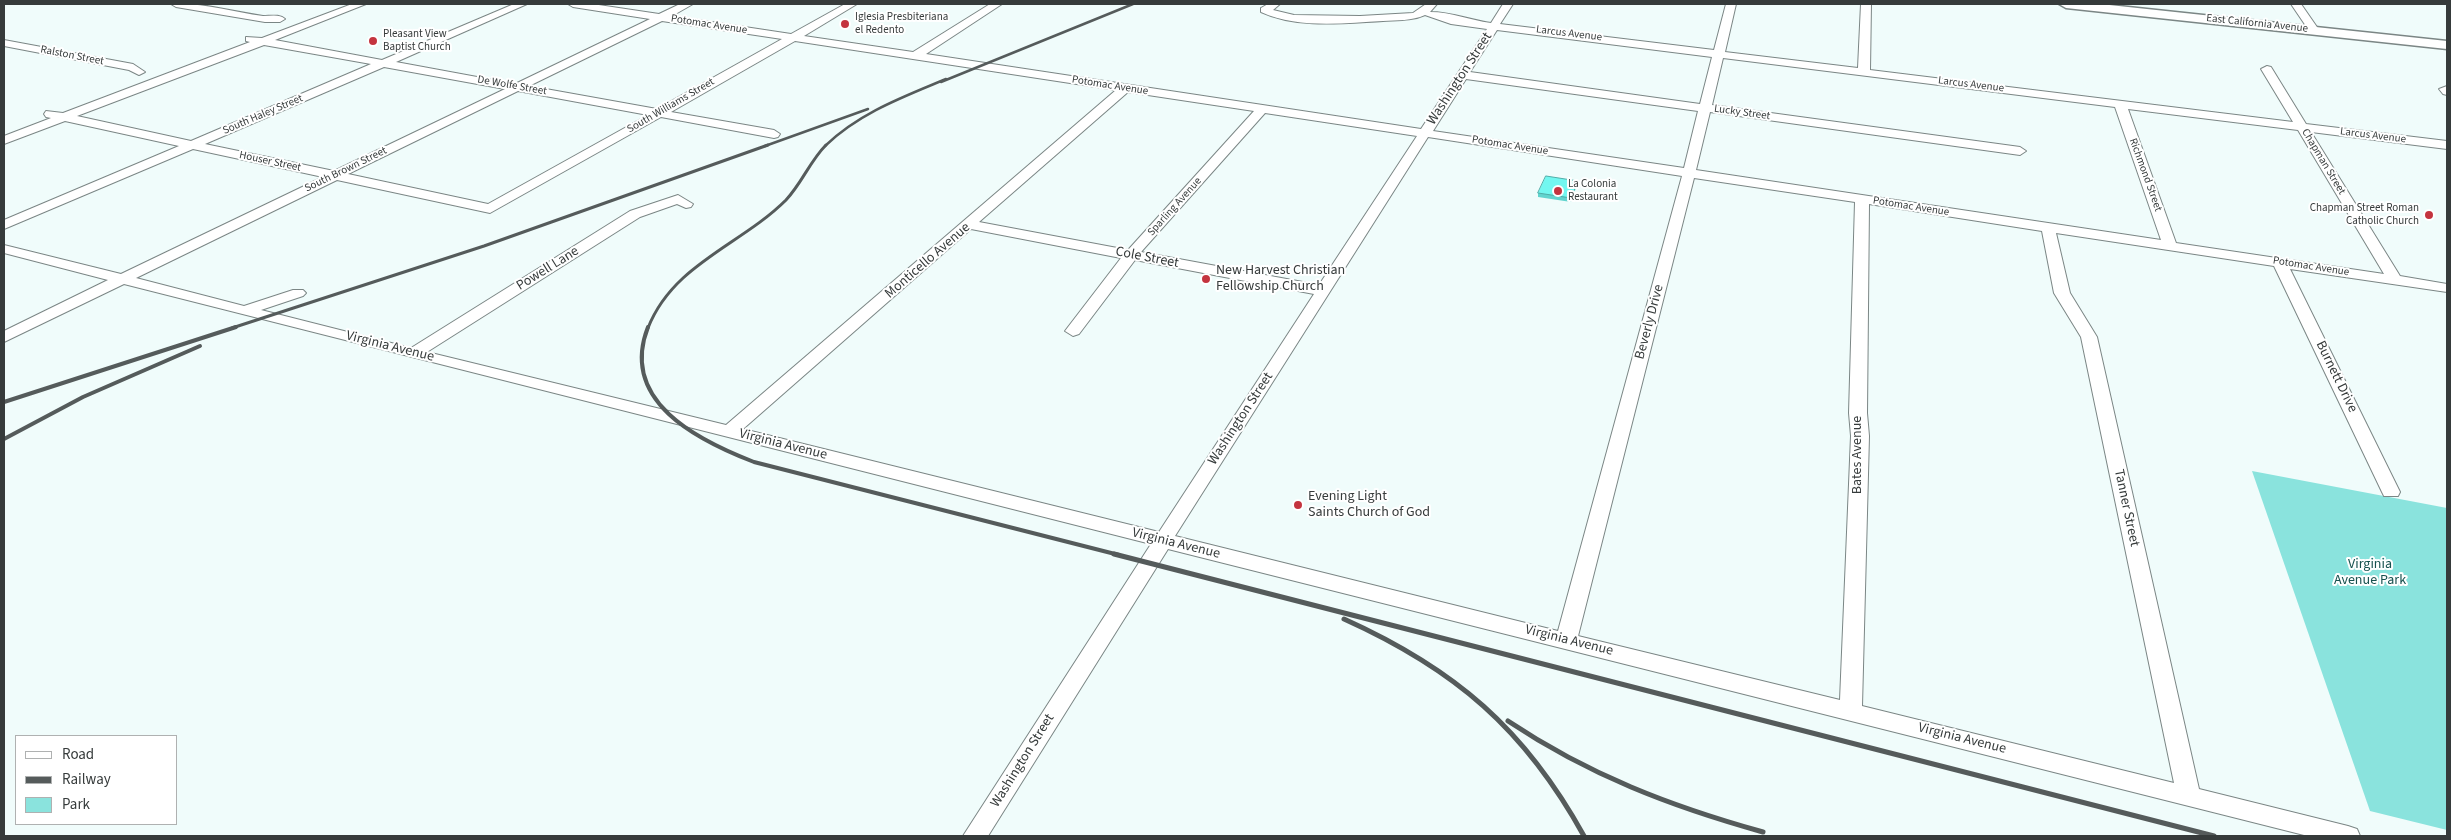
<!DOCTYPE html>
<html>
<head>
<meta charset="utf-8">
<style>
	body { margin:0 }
	#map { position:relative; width:2451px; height:840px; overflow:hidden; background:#f0fcfb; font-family:"Source Sans 3",sans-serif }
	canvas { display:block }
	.frame { position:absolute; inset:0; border:5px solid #363b3b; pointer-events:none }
	.legend { position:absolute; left:15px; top:735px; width:162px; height:90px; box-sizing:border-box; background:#fff; border:1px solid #afb1b1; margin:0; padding:6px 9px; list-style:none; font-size:15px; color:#363b3b }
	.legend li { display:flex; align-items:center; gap:10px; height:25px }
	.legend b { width:25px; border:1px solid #afb1b1 }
</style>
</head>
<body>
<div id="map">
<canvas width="2451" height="840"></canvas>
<div class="frame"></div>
<ul class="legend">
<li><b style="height:6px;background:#fff"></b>Road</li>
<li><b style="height:6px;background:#555b5b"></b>Railway</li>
<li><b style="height:14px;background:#8ae3dd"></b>Park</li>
</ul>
</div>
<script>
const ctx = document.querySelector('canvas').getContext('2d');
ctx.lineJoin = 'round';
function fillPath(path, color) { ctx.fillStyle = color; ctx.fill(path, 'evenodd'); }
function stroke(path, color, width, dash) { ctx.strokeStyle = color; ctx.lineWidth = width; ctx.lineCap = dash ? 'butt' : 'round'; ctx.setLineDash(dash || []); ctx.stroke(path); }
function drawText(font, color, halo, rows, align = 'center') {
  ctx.font = font + ' "Source Sans 3",sans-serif'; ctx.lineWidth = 4; ctx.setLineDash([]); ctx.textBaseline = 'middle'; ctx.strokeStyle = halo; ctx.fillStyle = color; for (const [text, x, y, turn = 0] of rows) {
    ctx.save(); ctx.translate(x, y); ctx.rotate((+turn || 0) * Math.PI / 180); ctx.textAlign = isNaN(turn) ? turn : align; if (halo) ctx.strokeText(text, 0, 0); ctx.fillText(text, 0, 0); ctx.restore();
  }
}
const green = new Path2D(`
	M2252,471l195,37v322l-77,-19z`);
const minor = new Path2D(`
	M171,4c31,-2 61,8 92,12 8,0 17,-2 22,3l-5,3h-15l-89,-15z
	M352,4h14l-91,36 107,20 132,-56h13l-131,58 119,22 135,-65 -77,-12 -5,-3h24l67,10 21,-10h13l-21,12 119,18 54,-30h12l-53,32 109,16 77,-48h12l-76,50 495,75 66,-100 -36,-5 -26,-9c-13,6 -28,5 -42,6 -39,2 -85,8 -122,-9v-4l7,-4h12l-7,6 21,5 66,1 53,-3 13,-9h11l-7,8c22,0 39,8 61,11l12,-19h10l-13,20 214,26 12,-46h10l-11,48 133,16 3,-64h10l-1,66 423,52 -32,-53 6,-3 4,1 35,57 141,17v8l-136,-17 89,144 47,8v8l-157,-23 110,223 -2,4h-14l-2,-4 -108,-226 -218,-33 14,60 27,44 102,452 149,37 9,3 3,7h-52l-1140,-287 -180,287h-25l188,-292 -1027,-260 -120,58v-11l104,-51 -104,-27v-8l117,29 202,-97 -130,-28 -189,80v-9l175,-74 -114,-25 -61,23v-8l47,-18 -5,-1 -2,-3 2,-3 17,2 187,-71 -4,-1v-4l16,1zM662,21l120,18 -125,70 -128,-23zM1497,30l215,27 -12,47 -230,-32zM795,41l321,49 -390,335 -299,-73 213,-135 37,-13 9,4 5,-1 2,-3 -15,-9 -48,16 -219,137 -150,-38 42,-14 3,-3 -3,-3h-10l-49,16 -108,-28 201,-98 153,33 171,-96 113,21 4,-1 2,-3 -6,-4 -103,-18zM264,45l107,19 -180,77 -114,-25zM1723,58l392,49 46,133 -465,-70 14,-58 310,43 6,-4 -6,-4 -308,-42zM384,67l121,22 -171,82 -129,-27zM1466,79l232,32 -14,57 -251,-37zM518,91l130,24 -160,89 -140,-30zM1128,92l126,19 -126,139 -149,-28zM2128,109l170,21 86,144 -208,-31zM1265,113l152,23 -98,149 -178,-33zM1428,137l254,39 -124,455 -383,-95zM1694,178l161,24 -6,211 2,23 -11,264 -262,-64zM1869,204l173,27 12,62 27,44 93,446 -312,-77 7,-270 -2,-23zM971,229l150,29 -56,73 8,5 6,-2 56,-74 179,34 -155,238 -416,-103z
	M2291,4h10l18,26 -1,2h-8z
	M4,40l129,24 12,8 -6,3 -10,-5 -125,-24z
	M2447,86v9l-4,-1 -4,-5z`);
const major = new Path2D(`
	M2059,4h41l347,37v8l-381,-41z`);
const railFar3 = new Path2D(`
	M941,82l192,-78
	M765,146l103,-37
	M825,146c34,-33 78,-49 121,-67`);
const railFar2 = new Path2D(`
	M232,328l252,-82 284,-101
	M648,328c25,-64 93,-83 138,-128 16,-17 24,-39 40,-55`);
const railFar1 = new Path2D(`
	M648,327c-29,74 49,113 106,135l365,93
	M4,402l232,-75
	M4,439l79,-42 117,-51`);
const rail = new Path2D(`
	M1114,554l1100,282
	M1344,619c111,50 181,110 240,217
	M1508,721c81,54 162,85 255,111`);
const wall = new Path2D(`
	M1577,185l-6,17 -33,-5v-4z`);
const building = new Path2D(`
	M1546,176l32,5 -7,17 -33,-5z`);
const markers = [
	[845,24,5,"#c4343f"],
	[373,41,5,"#c4343f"],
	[1558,191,5,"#c4343f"],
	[2429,215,5,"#c4343f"],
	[1206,279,5,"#c4343f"],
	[1298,505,5,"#c4343f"]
];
const farPoinames = [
	["Iglesia Presbiteriana",855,18],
	["el Redento",855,31],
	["Pleasant View",383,35],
	["Baptist Church",383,48],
	["La Colonia",1568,185],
	["Restaurant",1568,198],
	["Chapman Street Roman",2419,209,"right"],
	["Catholic Church",2419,222,"right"]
];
const farStreetnames = [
	["East California Avenue",2257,24,6],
	["Potomac Avenue",709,25,9],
	["Larcus Avenue",1569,34,7],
	["Ralston Street",72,56,11],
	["Larcus Avenue",1971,85,7],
	["De Wolfe Street",512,86,10],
	["Potomac Avenue",1110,86,9],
	["South Williams Street",671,106,-30],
	["Lucky Street",1742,113,8],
	["South Haley Street",263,115,-23],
	["Larcus Avenue",2373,136,7],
	["Potomac Avenue",1510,146,9],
	["Houser Street",270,162,12],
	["Chapman Street",2323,162,59],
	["South Brown Street",346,170,-26],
	["Richmond Street",2145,175,70],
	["Sparling Avenue",1175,207,-48],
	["Potomac Avenue",1911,207,9],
	["Potomac Avenue",2311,267,9]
];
const streetNames = [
	["Washington Street",1460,79,-57],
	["Cole Street",1147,258,11],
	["Monticello Avenue",928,261,-41],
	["Powell Lane",548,269,-32],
	["Beverly Drive",1650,322,-75],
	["Virginia Avenue",390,347,14],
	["Burnett Drive",2336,377,64],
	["Washington Street",1241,419,-57],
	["Virginia Avenue",783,445,14],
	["Bates Avenue",1858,455,-90],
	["Tanner Street",2126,508,78],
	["Virginia Avenue",1176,544,14],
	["Virginia Avenue",1569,641,14],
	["Virginia Avenue",1962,739,14],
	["Washington Street",1023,761,-58]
];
const poiNames = [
	["New Harvest Christian",1216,271],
	["Fellowship Church",1216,287],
	["Evening Light",1308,497],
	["Saints Church of God",1308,513]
];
const parkNames = [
	["Virginia",2370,565],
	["Avenue Park",2370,581]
];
fillPath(green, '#8ae3dd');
stroke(minor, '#7b8685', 2);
stroke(major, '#7b8685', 3);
fillPath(minor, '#fff');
fillPath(major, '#fff');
stroke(railFar3, '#555b5b', 2.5);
stroke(railFar2, '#555b5b', 3);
stroke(railFar1, '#555b5b', 4);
stroke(rail, '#555b5b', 5);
fillPath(wall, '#62d4ce');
fillPath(building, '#72f7f0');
stroke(building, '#50ada8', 1);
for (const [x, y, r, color] of markers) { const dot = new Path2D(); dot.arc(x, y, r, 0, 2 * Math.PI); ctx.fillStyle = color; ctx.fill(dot); stroke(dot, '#fff', 2); }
drawText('11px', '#363b3b', '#fff', farPoinames, 'left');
drawText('11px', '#363b3b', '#fff', farStreetnames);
drawText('14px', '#363b3b', '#fff', streetNames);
drawText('14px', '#363b3b', '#fff', poiNames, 'left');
drawText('14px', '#16514e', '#fff', parkNames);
</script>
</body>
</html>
